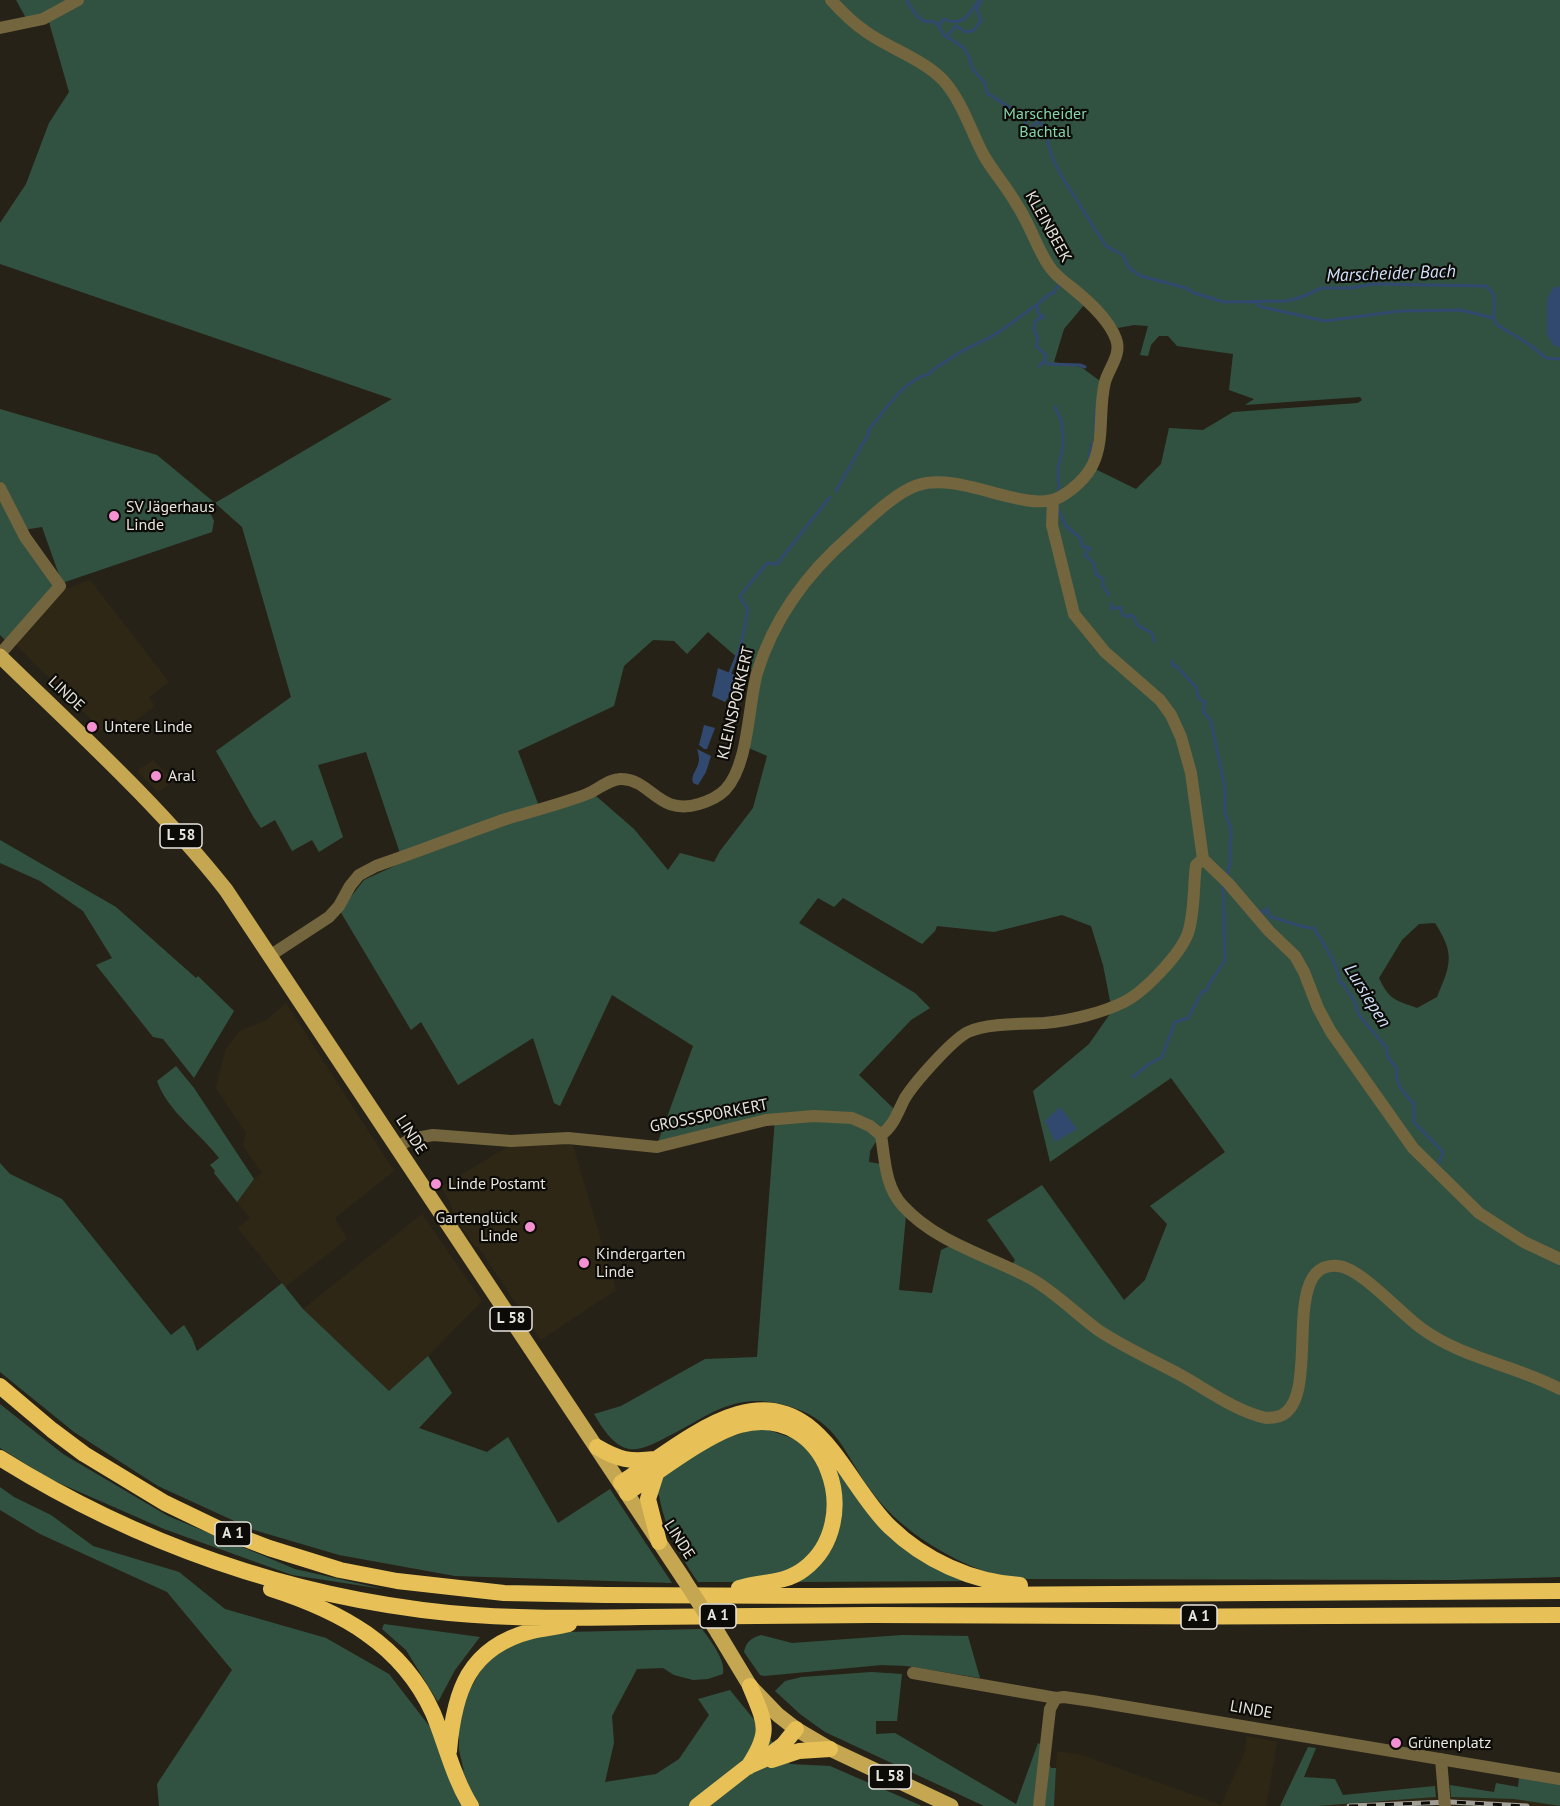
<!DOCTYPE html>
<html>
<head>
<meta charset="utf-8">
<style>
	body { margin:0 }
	canvas { display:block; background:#262217 }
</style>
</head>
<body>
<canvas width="1560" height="1806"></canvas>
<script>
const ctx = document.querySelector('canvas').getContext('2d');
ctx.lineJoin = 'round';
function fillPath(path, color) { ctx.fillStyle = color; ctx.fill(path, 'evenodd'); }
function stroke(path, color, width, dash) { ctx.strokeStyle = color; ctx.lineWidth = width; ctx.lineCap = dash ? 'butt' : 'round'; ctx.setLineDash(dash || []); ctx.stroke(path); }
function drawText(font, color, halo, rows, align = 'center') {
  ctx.font = font + ' "PT Sans",sans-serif'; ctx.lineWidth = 4.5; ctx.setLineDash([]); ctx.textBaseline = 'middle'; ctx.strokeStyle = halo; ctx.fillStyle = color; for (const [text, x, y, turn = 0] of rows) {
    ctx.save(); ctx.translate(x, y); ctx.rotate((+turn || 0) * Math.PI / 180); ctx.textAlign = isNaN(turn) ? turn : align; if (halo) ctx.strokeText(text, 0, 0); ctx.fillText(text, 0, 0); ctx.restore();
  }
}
const built = new Path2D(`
	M90,580l79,102 -20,15 6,9 -30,22 -10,-11 -15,15 -6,-5 3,-2 -84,-83 47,-51z
	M153,760l21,21 -16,11 -21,-21z
	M286,1003l108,168 -59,47 12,21 -62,48 -47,-59 12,-10 -13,-16 17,-23 8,-6 -19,-27 3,-13 -30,-45 9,-37 14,-20 28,-11z
	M572,1142l44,148 -75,50 -63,-93h-3l-20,-30 -5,-15 -9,-15 68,-41z
	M422,1214l60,87 -54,55 -39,36 -86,-83z
	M1247,1736l30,6 -11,64h-212l3,-55 24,4 140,50 24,-53z
	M1436,1797l78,2 46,7h-243z`);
const green = new Path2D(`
	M16,0h1544v1577l-106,3 -433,-1c-10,-2 -21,-3 -31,-6 -45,-15 -94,-46 -121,-85 -24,-34 -32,-66 -75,-80 -59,-20 -82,7 -131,31 -10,5 -23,12 -34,10 -17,-4 -27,-22 -35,-35l27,-8 84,-47 52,-2 18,-239 -117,24 35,-96 -81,-51 -52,111 -6,-3 -21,-65 -75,47 -37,-63 -10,8 -71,-119 24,-31 39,-18 -37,-110 -48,13 25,72 -24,15 -7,-12 -20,11 -17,-31 -14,8 -7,-10 -38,-67 75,-54 -49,-170 -27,-24 -5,9 4,9 -2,11 -150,51 -20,-56 -19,3 -23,-49v-72l157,46 58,48 177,-104 -392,-135v-41l26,-39 23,-61 20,-31 -22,-77 -21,3zM1090,298l28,30 16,-3 14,1 -8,29 8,1 3,-11 8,-9h9l9,10 56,8 -4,36 25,9 -9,6 115,-8 2,3 -4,3 -125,9 -30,18 -34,-2 -8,36 -25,25 -47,-23 6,-36 5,-49 -19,-14 -27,-5 10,-33zM708,632l47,41 -13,72 25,11 -14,52 -33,43 -6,11 -34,-9 -12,17 -34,-41 -38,-33 -54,18 -24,-63 96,-45 10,-40 29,-26 21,1 13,13zM818,898l16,9 9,-9 79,46 13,-13 2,-5 57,6 68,-17 29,11 12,39 9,46 -23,33 -56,47 17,71 121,-84 54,74 -75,54 17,18 -22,56 -21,20 -82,-115 -55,35 28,40 -7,12 -58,-26 -9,4 -9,43 -33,-3 7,-74c-18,-17 -22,-27 -25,-52l-12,-2 1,-11 26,-40 -37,-36 52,-55 19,-12 -15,-15 -116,-70zM1435,923c20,31 16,41 2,74l-20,11c-22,-8 -28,-8 -38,-30l23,-38 17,-16z
	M0,499l57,89 -50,54 -7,-7z
	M0,840l116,67 80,71 2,-2 36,35 -40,67 -31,-39 -10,-2 -57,-72 16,-7 -29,-47 -43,-30 -40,-18z
	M176,1066l18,22 60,91 -17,23 -23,-29 1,-2 -5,-6 9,-7c-19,-25 -51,-46 -62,-77z
	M0,1163l10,11 52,25 109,136 13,-10 8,13 5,13 85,-68 21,26 86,82 39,-35 24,37 -33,35 68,24 21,-15 50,86 52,-34 62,94 -217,-7 -116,-21 -85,-25 -96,-44 -84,-54 -74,-60z
	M0,1404l63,50 105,62 127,53 88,20 -91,-14 -128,-46 -114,-50 -50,-31z
	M760,1414c67,5 76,61 115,103 29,31 65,51 105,64l-187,1c18,-10 33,-23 41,-43 21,-57 -17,-128 -83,-120 -35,4 -82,42 -112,62l-3,-4c39,-25 77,-58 124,-63z
	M759,1427l45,15 25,45 -6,53 -19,25 -48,17h-58c-18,-26 -34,-56 -39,-87l-5,-3 7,-15 54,-35z
	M0,1487l14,10 37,18 42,31 86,26 46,37 101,29 63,36 75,97 -5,-21v-21l3,-25 21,-38 14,-14 20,-9 22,-6 27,-5 136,-3c8,11 24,31 21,45l-15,5 -15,1 -19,-5 -11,-7 -26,1 -25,47 2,27 -9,39 51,-8 23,-15 30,-44 -11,-16 32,-9 60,74 40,2 92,40h-763l-2,-22 75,-114 -65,-78 -127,-58 -40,-24z
	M384,1624l96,13 -25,33 -17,32 -32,-52 -24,-21z
	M761,1635l31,8 110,-8 66,1 12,42 -74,-12 -24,-1 -118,11 -4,-1 -16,-23c2,-10 7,-14 17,-17z
	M871,1672l31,2 -5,47h-21v13l19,-1 121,71 22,-61 2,1 11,24h5l-2,38h-70l-159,-74 -25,-18 -25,-23 10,-10 17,-4z
	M1308,1747l8,1 -12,29 31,2 8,16 92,-9 1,11 -119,9h-37z
	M1519,1777l41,7v22l-46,-7 -63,-2 -1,-12 44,7 2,-9 22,4z`);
const water = new Path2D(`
	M1557,286l3,1v61l-7,-3 -6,-10v-36l5,-10z
	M718,668l24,10 -17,24 -13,-6z
	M704,725l11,3 -8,21h-3l-5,-4z
	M697,749l14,7 -5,16 -8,13 -5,-2c-3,-9 6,-14 6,-24 0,-3 -1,-7 -2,-10z
	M1060,1107l17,22 -22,13 -10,-21z`);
const stream = new Path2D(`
	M908,0l-1,2c8,10 13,23 26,19l5,4 6,10 19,12 5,7 4,14 13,15 2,10 36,23 3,4v8h6l4,-5 4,-1 4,6 8,29 10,20 44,69 17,9 6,13 12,8 45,12 8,5 30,9 63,-1 12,-3 23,-10h29l22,-4 113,2 7,7 2,13 -2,10 3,8 34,21 16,13 14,1
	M939,25l5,-6c18,9 26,-5 35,-19
	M946,37l10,-11 10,6 7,-1 8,-10 -4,-12 4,-9
	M1256,302l2,3 4,2 63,14 75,-10 61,-1 32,8
	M1045,361l3,3 32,1 5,2
	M1039,366l6,-5 1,-6 -10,-9 2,-8c-4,-7 -5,-11 -2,-18l8,-3 -6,-4 -1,-8c4,-4 12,-11 18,-13l1,-4 5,-3
	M1055,407l6,13 2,15v13l-5,20 1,24
	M1095,431l1,-20
	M1089,457l4,-14
	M836,491l33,-58 -1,-2c17,-20 35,-51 61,-57 5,-7 13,-9 19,-14 14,-10 26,-15 39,-21 18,-9 35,-25 50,-34
	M1058,509l8,17 14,12 3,9 7,1 -5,7 9,8 2,11 7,5v7l6,9
	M1111,604l1,5 8,-2c3,4 0,8 7,10l3,-2 4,2 3,8 15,8 2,8
	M1172,661l1,5h3l20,21 3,12 6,3 -2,9 8,10 14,68v23l6,17 -1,35 -3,11
	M730,673l11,-28 7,-36 -8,-12c7,-12 18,-22 27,-34l10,1 53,-67
	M1258,910l7,3 2,-5 3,9c13,2 32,12 44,11 6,11 27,41 25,53l5,4 11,17 4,13 27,32 2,10 9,12c-3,14 8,25 17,35v18l29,30 -4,11
	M1133,1077l16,-13 13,-7 13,-35 13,-4 14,-26 5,-2 1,-4 17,-25 -2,-76`);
const minor = new Path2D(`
	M0,28l43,-9 35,-19
	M0,488l25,49 35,49 -60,68
	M1053,500l-1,25 22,89 31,38 55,48 11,15 10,22 10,36 12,86 25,24 41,48 26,25 9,16 14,36 13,24 82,116 66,65 45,29 36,17
	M271,955l58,-38 10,-11 11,-20 9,-11 17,-9c44,-15 87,-32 130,-47 27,-8 55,-15 81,-25 11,-4 23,-16 35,-15 30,1 36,37 77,25 10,-3 19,-7 26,-14 24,-25 23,-85 32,-117 17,-56 50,-100 94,-138 18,-16 45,-43 67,-50 43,-14 109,30 142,12 13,-7 27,-20 33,-33 12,-26 5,-54 12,-82 4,-14 17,-28 11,-43 -7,-20 -29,-39 -45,-52 -9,-7 -16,-12 -22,-21 -13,-19 -19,-42 -32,-61 -10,-18 -24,-33 -34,-51 -13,-25 -21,-53 -40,-74 -20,-21 -55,-32 -78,-49 -12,-8 -24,-20 -34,-31
	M881,1135c13,-9 17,-24 24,-37 10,-16 47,-58 63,-66 18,-9 56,-8 76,-9 25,-2 58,-10 80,-21 20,-10 56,-47 64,-69 7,-21 5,-46 8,-68l7,-6
	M397,1147l14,-8 22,-4 78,6 57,-3 89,9 109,-27 48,-4 38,2 18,8 11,9c4,25 4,52 22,71 34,37 84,49 127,72 25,14 45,35 68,52 27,18 59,32 88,48 24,14 52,34 80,40 4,0 11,-1 14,-2 44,-17 -3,-156 58,-150 23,2 63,48 83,62 42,31 94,37 139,61
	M913,1673l143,25 8,-1 28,4 468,78
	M1441,1759l3,36
	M1039,1806l11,-97 6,-11`);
const major = new Path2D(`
	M0,656c78,76 159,149 226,234l457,688
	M718,1633l32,53 28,29 18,14 34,20 121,57`);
const highway = new Path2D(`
	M0,1386l52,44 32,24 81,49 52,25 52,20 71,22 57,11 107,12 101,2 215,1 740,-5
	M597,1447c22,13 33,15 58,12
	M0,1458c136,85 289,139 449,155 64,6 128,5 192,4 77,-1 154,-2 232,-2 229,2 458,2 687,0
	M656,1474l-8,25 11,43
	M621,1483c34,-22 78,-58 117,-69 82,-24 106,69 152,113 34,33 82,55 130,58
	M627,1493c30,-20 80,-59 113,-68 88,-23 126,97 64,144 -19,15 -43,12 -65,19
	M271,1589c69,22 131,55 162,124 13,31 20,64 38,93
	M449,1751c5,-59 19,-104 83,-120 12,-3 25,-4 37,-7
	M772,1760l27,-9 31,-2
	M748,1767c24,-36 17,-44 2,-81
	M697,1806l50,-39 16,-7 20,-15 13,-16`);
const rail = new Path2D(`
	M1349,1806l101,-4 77,4`);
const minorBridge = new Path2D(`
	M1444,1795l1,11`);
const majorBridge = new Path2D(`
	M683,1578l35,55`);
const markers = [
	[114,516,6,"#f591d2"],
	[92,727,6,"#f591d2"],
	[156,776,6,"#f591d2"],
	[436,1184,6,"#f591d2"],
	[530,1227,6,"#f591d2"],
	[584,1263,6,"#f591d2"],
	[1396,1743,6,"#f591d2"]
];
const shields = [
	[181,836,42],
	[511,1319,42],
	[233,1534,36],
	[718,1616,36],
	[1199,1617,36],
	[890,1777,42]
];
const shieldNames = [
	["L 58",181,836],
	["L 58",511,1319],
	["A 1",233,1534],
	["A 1",718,1616],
	["A 1",1199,1617],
	["L 58",890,1777]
];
const parkNames = [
	["Marscheider",1045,114],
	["Bachtal",1045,132]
];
const streetNames = [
	["KLEINBEEK",1048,227,61],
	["LINDE",66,694,43],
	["KLEINSPORKERT",736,703,-77],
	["GROSSSPORKERT",709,1116,-11],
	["LINDE",411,1135,57],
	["LINDE",679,1540,57],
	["LINDE",1251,1710,10]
];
const poiNames = [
	["SV Jägerhaus",126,507],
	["Linde",126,525],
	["Untere Linde",104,727],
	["Aral",168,776],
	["Linde Postamt",448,1184],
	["Gartenglück",518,1218,"right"],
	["Linde",518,1236,"right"],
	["Kindergarten",596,1254],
	["Linde",596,1272],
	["Grünenplatz",1408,1743]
];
const waterNames = [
	["Marscheider Bach",1391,274,-2],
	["Lursiepen",1367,996,58]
];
fillPath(built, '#2e2716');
fillPath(green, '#325241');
fillPath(water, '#32496f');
stroke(stream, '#32496f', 3);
stroke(minor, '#73653e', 12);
stroke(major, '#c6a751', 15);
stroke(highway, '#e7c157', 16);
stroke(rail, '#a09d95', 5);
stroke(rail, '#0d0b07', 3, [9]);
stroke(minorBridge, '#73653e', 12);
stroke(majorBridge, '#c6a751', 15);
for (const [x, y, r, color] of markers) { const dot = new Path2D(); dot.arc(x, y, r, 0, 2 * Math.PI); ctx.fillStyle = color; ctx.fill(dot); stroke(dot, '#0d0b07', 2); }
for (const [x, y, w] of shields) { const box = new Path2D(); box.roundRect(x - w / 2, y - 12, w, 24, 4.5); ctx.fillStyle = '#0d0b07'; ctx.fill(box); stroke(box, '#e7e4dd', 1.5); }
drawText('bold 15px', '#e7e4dd', null, shieldNames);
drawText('16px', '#84d6ac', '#0d0b07', parkNames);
drawText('16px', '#e7e4dd', '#0d0b07', streetNames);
drawText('16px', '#e7e4dd', '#0d0b07', poiNames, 'left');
drawText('italic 18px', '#cfe0fa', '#0d0b07', waterNames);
</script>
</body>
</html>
